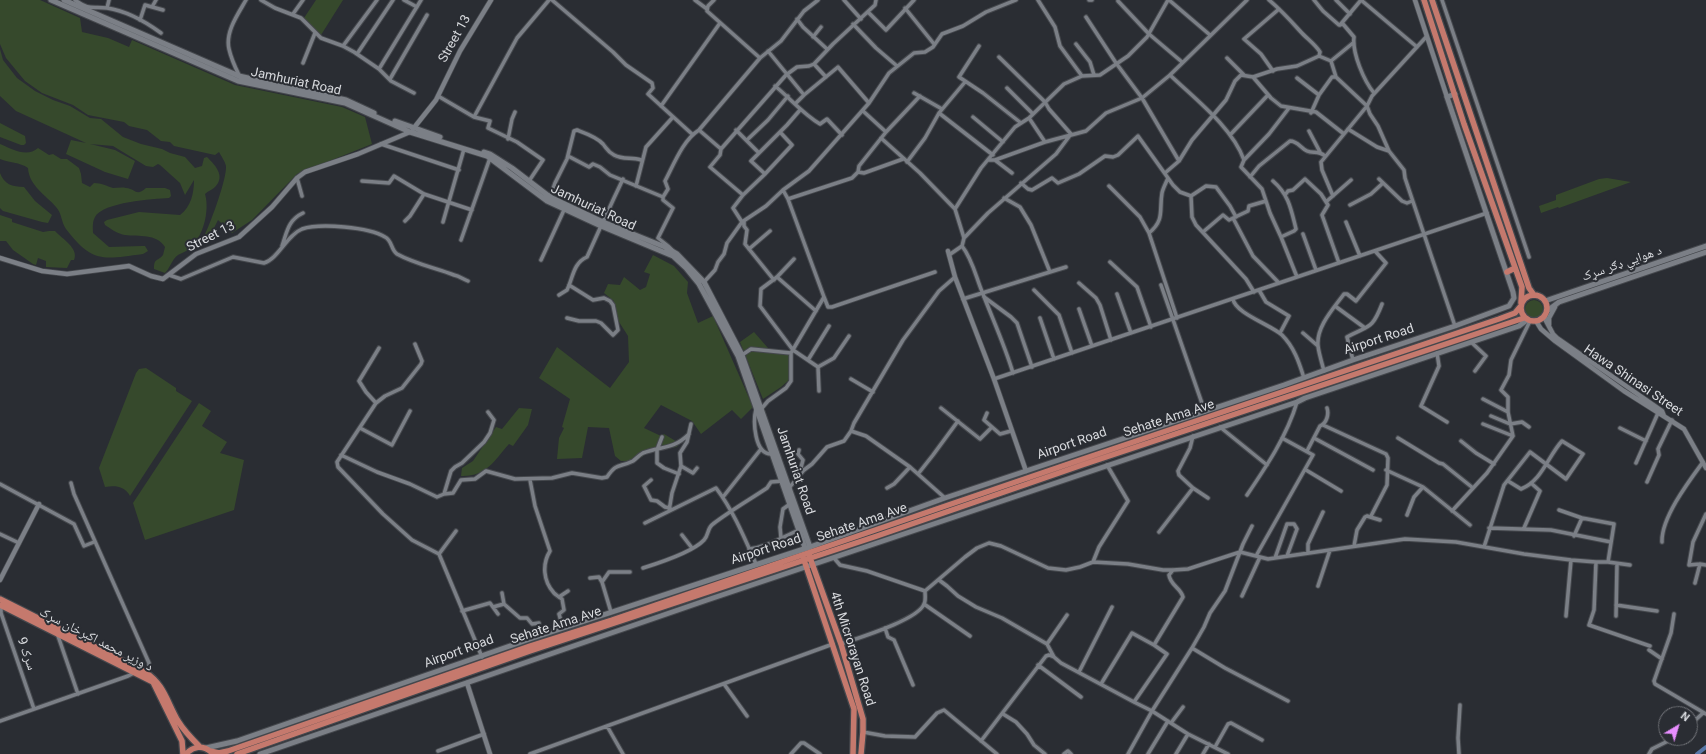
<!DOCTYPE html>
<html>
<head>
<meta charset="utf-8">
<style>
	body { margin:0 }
	#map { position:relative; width:1706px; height:754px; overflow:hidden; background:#2a2d33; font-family:Roboto,sans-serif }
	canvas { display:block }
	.north { position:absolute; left:1658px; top:706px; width:40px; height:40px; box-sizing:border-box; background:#2a2d33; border:1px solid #707277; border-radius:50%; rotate:38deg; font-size:11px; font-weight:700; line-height:16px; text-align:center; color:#d8dade }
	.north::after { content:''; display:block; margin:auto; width:14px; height:18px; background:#e88eff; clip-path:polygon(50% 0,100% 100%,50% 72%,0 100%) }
</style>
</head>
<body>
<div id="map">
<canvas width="1706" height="754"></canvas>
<div class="north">N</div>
</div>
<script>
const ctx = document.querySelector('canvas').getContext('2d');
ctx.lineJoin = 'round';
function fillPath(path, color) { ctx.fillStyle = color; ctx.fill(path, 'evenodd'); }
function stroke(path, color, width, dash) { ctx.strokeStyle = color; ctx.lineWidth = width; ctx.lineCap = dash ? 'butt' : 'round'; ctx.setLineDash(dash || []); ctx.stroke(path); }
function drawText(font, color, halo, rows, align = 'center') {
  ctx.font = font + ' Roboto,"Noto Naskh Arabic",sans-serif'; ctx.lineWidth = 4; ctx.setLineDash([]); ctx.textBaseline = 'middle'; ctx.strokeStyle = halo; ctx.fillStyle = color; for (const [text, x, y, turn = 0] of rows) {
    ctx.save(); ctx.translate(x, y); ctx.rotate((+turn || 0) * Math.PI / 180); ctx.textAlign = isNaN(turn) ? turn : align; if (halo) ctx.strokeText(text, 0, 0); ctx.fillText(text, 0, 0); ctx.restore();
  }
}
const green = new Path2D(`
	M0,0h40l40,18 2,14 26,6 21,9 3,-7 103,45 107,22 23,10 7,27 -75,30 -45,46 -20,13 -14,-13 -8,16 -5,-2c6,-12 22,-56 21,-68 -1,-5 -5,-10 -7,-14l-4,3 -41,-9 -4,-4 -9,-1 -14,-11 -18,-4 -5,-4 -36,-7 -15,-10 -31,-12 -17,-12 -19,-23 -6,-14z
	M316,0h27l-22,35 -8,-7 -9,-10z
	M0,49l3,11 14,18 18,13 18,9 17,6 20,12 11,1 22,18 18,7 21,5 8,4 15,4 10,11 7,-2 2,-8 3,-1c8,8 19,19 8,30 -3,3 -7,4 -10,7 5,17 -2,44 -16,55 -4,3 -8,4 -11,6 -6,4 -8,13 -13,18l-11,-4c0,-11 3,-7 9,-14l2,-8c-9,-14 -26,-10 -40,-12 -7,-1 -14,-6 -20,-10l-1,-3 3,-2 32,-8 41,3c11,-8 14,-22 14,-35l-9,15 -5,-12 -20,-18 -2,-1 -5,3 -7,-1 -33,-20 -23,-2 25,6 20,11 -7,18 -23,-7 -39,-18 5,-14 15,3 -70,-32 -16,-15z
	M0,123l25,13 1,7 -2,2h-3l-21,-8z
	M0,144c12,5 27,14 38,4l11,7 4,-1 8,5h6l12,9 2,6 1,9 8,4 4,-4c7,0 13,3 19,5 4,0 9,-1 13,0 10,1 10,9 20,0h19l5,2 1,6 -2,2c-16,1 -66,4 -74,19 -3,5 -2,11 -2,16l16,14 33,-1h3l3,5 -5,3c-40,5 -50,10 -77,-25 -5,-7 -4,-16 -10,-22 -10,-12 -27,-21 -28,-39 -8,-6 -19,-5 -28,-9z
	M0,173c4,11 12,14 24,14l11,14 17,14 -4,8 -6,-1 -39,-11 -3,-3z
	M1607,178l24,4 -72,26 -1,-1 -17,6 -2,-7 17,-6v-5l43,-16z
	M0,215l12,4v3l31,10 6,-1h6c7,8 24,17 19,29h-3l-4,8 -21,-1v-6l-8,-3 -2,7 -3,-1 -20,-14 -7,-9h-6z
	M653,255l21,11 14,16 -1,11 11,30 15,-7 40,91 -12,12 -9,-9 -31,24 -9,-13 -31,-16 -17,23 17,8 3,-2 15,9 -2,4 -25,3 -16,11h-15l-6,-5 -6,-28 -21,-1 -6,31 -25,1 2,-21 5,-10 -2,-1 8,-28 -31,-21 18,-31 53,41 19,-26 -1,-26 -16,-25 2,-10 -10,-8 4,-9 12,1 4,-8 16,13 6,-3 4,-13 -6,-2z
	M1525 309a9 9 0 1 1 18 0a9 9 0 1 1-18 0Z
	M754,332l14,16 23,6 -1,25 -9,8 -18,12 -23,-57z
	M146,368l30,20v3l16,10 -62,95c-5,-10 -15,-11 -25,-9l-6,-19 37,-95 3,-4z
	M199,403l12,8 -9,15 25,16 -7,11 24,7 -10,50 -89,30 -12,-37z
	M519,408l13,1 -4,16 -15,21 -4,-2c-15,17 -23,33 -48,32l1,-8 11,-7 23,-34 6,2z`);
const canal = new Path2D(`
	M1697,754l9,-7`);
const minor = new Path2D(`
	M75,0c15,11 17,6 32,8 20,3 39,14 54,25
	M261,0l14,8 26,10 20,20 22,8 11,6 25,17 12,12 23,12
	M404,0l13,7
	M552,0l61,52 13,13 26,18 1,5 -5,6 44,40
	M695,0l12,9
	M714,0l-6,6 -1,5 53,47
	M844,0l17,19
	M1038,0l17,27 5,19 22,30
	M1089,0h3
	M1169,0l41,35
	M1269,0c12,10 21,20 31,31 6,7 15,13 20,21l-1,4
	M1314,0l9,11 16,14 4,-1 11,13c-2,16 10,44 20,56
	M1336,0l14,14
	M1361,0l56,47
	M1442,0l87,257
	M1118,1l31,33 33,28
	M152,7l4,-7
	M107,8l2,-8
	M905,8l29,36
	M868,12l18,18 28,-30
	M293,14l10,-14
	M1086,17l30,46 26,35 37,63
	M797,19l6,8 24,22
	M140,20l5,-15 18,5
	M853,24l23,24 21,18
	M1340,25l21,-25
	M813,37l8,-10
	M1076,44l14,18 4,13
	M343,46l34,-46
	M979,46l-20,31 24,16 38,30
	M768,51l36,44 -9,9
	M357,54l36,-54
	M1319,56l12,5 5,16 31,29 3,8 8,12 11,25 15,19 1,8 50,148
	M1227,58l17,17
	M1331,61l22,-18
	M303,63l12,-30
	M814,64l12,13
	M379,69l42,-69
	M1273,71l-12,-17 -17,-15 35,-30
	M239,75c-4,-8 -8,-17 -10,-26 -4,-17 9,-35 17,-49
	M1170,75c25,24 62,52 74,85
	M1253,77l18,21 10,8 35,6 28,22
	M1297,78l22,17
	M390,79l37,-64
	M775,86c15,12 28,28 45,38l7,-5 15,16
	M1007,88l26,26
	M914,93l28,16
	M804,95l34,-28 31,36
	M438,96l36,21 16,4 -2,7 29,14 26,18 -14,21
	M661,106l59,-83
	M1289,108l-20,26 -25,26 -3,7 21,22 8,24 11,24 16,40
	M863,111l23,21 -27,34 -1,6 6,1 39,-14
	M939,113l54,42
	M1311,113l8,-18 13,-18h4
	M474,117l43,-79 32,-38
	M973,117l30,25
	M1029,118l16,24
	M1348,129l29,18 12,4
	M699,130l22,19
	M736,130l23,23
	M1309,131l11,21
	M886,132l34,-36
	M1230,135l38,-40
	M881,138l39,35 35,36 9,29 -2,8 -13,9
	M508,139l4,-20 3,-7
	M747,140l21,-20 20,-24
	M381,144l78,26
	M568,156l21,11 4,-3 7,3 10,8 53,22v3l10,8 -15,30 10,8 4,4
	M988,160h7l50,-18 41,-11 20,-18 36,-15 28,-23 77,-75
	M995,160l17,13
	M907,162l18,-24 14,-25 26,-31
	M1165,173l14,-12 13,-21 34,-40 9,-19 6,-6 12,2 24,-8 20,-3 22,-10
	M765,174l-14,-13 36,-36 13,-15
	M1250,177l9,-11 31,-25c8,0 10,7 17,10 6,3 11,-1 18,5
	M297,178l5,18
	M1379,179l23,22 5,2 5,-2
	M362,181l27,2 5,-7 30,18 48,16
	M1273,181c16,14 18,28 23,48l-2,2 -13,6
	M1021,183l7,6 4,1 20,-12 6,5 21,-9 26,-18 8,1 5,-2 20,-19 35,49 7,7 11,4
	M636,186l10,-39 27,-30
	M1109,186l31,31 9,16 28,85
	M743,195l-33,-28 10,-12 1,-6 65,-74 11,-8 12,-1 5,-2 19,-20 42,-39 1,-5
	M1285,195l3,-4 5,-1 12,-11 16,15 7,11 -6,10 17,48
	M1191,196l1,21 4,8 50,54 8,13
	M1191,196l15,-10 10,1 14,19 6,11
	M1333,196l-11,-26 -1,-8 46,-56 5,-10 55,-60
	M550,197l5,-14 12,-24 7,-28 3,-1c8,3 20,7 26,14 4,5 5,8 11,11 9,5 17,2 27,5
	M663,197l5,-8 -3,-8c9,-17 18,-41 34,-51l61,-72 21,-17 23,-30 14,-11
	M1004,198l16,9 11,18 19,47
	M788,199l64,-21 6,-6
	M1327,201l24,-21
	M1350,205l21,-11 12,-11
	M955,209l26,-41 34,-41 14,-9 35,-34 18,-8 18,-1 28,-19 19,-19 21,-37
	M1233,218l20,38 26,27
	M405,221l5,-5 14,-22
	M744,221v5l3,4 -2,14 29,36
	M443,222l21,-73
	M603,222l11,-24 9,-19
	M742,222l-9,-14 10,-13 22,-21 27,-29 -12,-13
	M1346,222l14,34
	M1203,232l20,-17 6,5 19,-9 1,-5 17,-5
	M1149,233c16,-13 10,-23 13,-40 1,-5 4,-10 6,-15
	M1303,234l13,36
	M964,238l24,-25 68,-59 15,-20 -22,-25 -4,-7 -46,-45
	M461,240l29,-82
	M282,246c5,-14 6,-26 21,-33
	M962,246c11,14 14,32 21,48 10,26 22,52 30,79
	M749,249l21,-18
	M794,259l-17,18 -16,12 -1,17 33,44 25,17
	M541,260l23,-50
	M1110,262l27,25 14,40
	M169,275l12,4 52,-22 31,6c14,-4 23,-28 38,-34 18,-6 67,-2 83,8 7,3 6,13 12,17 18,10 39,14 57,21 5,1 9,4 14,6
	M777,277l39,34
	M704,282l11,-12 3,-8 6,-8 3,-11 15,-21 24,-16 17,-16 26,-19 60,-68 20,-30 25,-20 11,-1 8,-5 9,-13 21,-8 23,-14 30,-12
	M1079,283l17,15 4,7 11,35
	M1161,285l44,127
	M1034,290l25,25 13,38
	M1259,290l7,12 23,14 -9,17
	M1117,294l14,39
	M559,295l8,-5c6,-12 6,-27 20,-33l14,-31
	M824,297l4,10h4l103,-35
	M984,297l27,20 6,6 15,44
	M963,299l103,-32
	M1233,299c2,14 38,26 49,36 12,12 17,27 22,43
	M1335,306l30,22
	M1079,309l13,37
	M567,318l12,3h17l5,2 12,12 5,-5 -5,-25 -3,-4 -6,-3 -11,2 -24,-15
	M1040,318l14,41
	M1303,333l15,13
	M1471,342l15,14 -11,15
	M415,344l7,17 -1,3 -19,24 -17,8 -9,7 -39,59 1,5 45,47 29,26 27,14 43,103
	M1437,353l2,13 -18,40 26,16
	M742,355l9,-6 40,4
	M808,360l21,-34
	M1353,360l-6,-23c22,-12 25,-7 35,-33
	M818,367l16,-9 15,-22
	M818,367l1,24
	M1324,371c-2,-8 -5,-17 -6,-25 -2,-19 15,-37 26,-52h3l9,7 30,-38 -11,-12
	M851,379l22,13
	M994,379l493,-166
	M1483,399l25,13
	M376,403l-10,-11 -7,-11 20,-33
	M762,408l6,-7 18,-13 5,-7v-28l33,-56 -36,-98 -5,-9
	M941,408l39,31 12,-12
	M756,409c-3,12 -2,46 16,45
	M987,413l-3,7 16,14 11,-3
	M1491,416l19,8 12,-2 7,5
	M1483,424l30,12
	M1323,425l63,29 2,4 -1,27 -16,31
	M1220,427l47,38
	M360,428l32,17 18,-34
	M1620,428l26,13
	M1193,436l-3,12 -12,23 1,4 14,13 15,10
	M662,437l-5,13v13l7,5 15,6
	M1314,438l59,32
	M1398,438l41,25 4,1 30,24
	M1461,441l15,12 18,11
	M799,450l-1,4 5,6 -4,15
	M1307,451l13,-25c7,-3 9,-12 7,-18
	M341,455l36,17 33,12 27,13 7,-3 9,-1 8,-13 14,-1 11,-8 29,8 37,-1 20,-5 30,5 5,-1c10,-15 12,-9 26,-16 3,-2 6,-6 10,-8 18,-7 30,-3 46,-19
	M1636,463l22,-50
	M681,466l12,7 4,-5
	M1306,470l35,21
	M1386,470l37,17 47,38
	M918,474l15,-19 25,-34
	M530,480l5,26 15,45c-8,13 -7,30 4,42 2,2 5,4 8,6l2,11 -5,4 4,14
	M651,480l-7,6 7,14 6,1 8,6 5,1
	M1647,482l12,-27 -1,-6 14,-29
	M71,483l3,11 75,169v7l-3,5
	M0,484l74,40 10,22 10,-4
	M789,488l15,-18 8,-6 15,-17 17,-6 7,-10
	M887,488l7,-4 16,-17
	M444,494l7,-23 4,-4 7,-4 22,-21 6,-9 4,-13 -6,-8
	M1247,495c19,-28 40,-59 50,-93
	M723,497l38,-48
	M945,498l-35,-31 -44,-31 -15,-5 3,-8 49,-83 36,-49 16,-14
	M1559,510l23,8 32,6 -6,38
	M669,511l3,-18 9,-27 -1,-13 7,-11 4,-18
	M1452,511l35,-38 26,-37 -5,-24v-15l-7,-7 8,-15 2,-15 19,-39
	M1706,514l-13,28 -4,23 11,-1 6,1
	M1407,515l7,-18 9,-10
	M645,523l71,-35c17,22 29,51 40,76
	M1489,528l62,2 60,12
	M1524,528l16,-37 -9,-8
	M1159,532l34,-44
	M0,534l19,9
	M682,535l10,13
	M1574,536l8,-18
	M781,538l-1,-11 3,-18 7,-5
	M1662,542c-1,-24 27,-61 41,-80
	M1354,546l3,-16 8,-13 2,-1 13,4
	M1484,547l20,-62 26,-33 36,27 17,-25 -21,-13c-14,15 -20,40 -41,48l-13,-8
	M749,549c19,-2 33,-12 50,-19
	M1308,553v-9l15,-32
	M439,554l17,-23
	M1256,556l57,-101 -31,-17
	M834,558l6,7 27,6 58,20
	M1275,558l12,-34h7l3,5 -10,27
	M1093,562l6,-15 29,-46 -21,-36
	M1596,562l-2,48 -5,15 61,21
	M643,568c16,-5 50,-16 61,-28 5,-5 3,-12 9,-16 17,-13 36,-24 54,-36l4,-6 11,-1
	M590,578l9,-1 3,5
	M939,580l8,6 11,10 18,11 26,11 45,26 7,13 7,6 73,39 18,9 36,23 40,20
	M1695,583l5,-19
	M1318,586l12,-36
	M502,593l2,11 16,14h7l5,6 7,-1
	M1242,596l18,-39
	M559,597l9,-6
	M924,604l46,32
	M1,605v8l33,96
	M1616,605l41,6
	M493,607l11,-3
	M462,611l28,-8 8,11
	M611,612l-9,-30 7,-10h21
	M1674,614l-3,19 -17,48 1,3 51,30
	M1566,616l5,-56
	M1616,616l1,-52
	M885,628l3,9 6,3 19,45
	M57,633l21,61
	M841,644c17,-6 77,-24 83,-40 2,-3 1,-9 1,-13l40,-34 12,-9 12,-5 12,3 47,22 18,2 14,-3 13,-5 35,2 35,6h10l15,-1 52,-17 28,7 137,-20 51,3 68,12 47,6 25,2h12l22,3
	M1047,644l20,-29
	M1154,645l29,-48c-2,-9 -13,-12 -14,-22l4,-5
	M1192,648l33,20 63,33
	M1649,650l13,9
	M1038,665l43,32
	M1079,672l33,-65
	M724,684l23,32
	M1101,684l31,-51 22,12 13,9 -33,48
	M1003,714l13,8 11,12 7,11 11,9
	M0,721l128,-45 6,-3
	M1171,723l12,-16
	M1690,725l13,-12
	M607,726l16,28
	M863,732l22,4 30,1 22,-24 7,-3 53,44
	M981,741l65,-85 3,-1 5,2
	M1215,747l13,-23 3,-1 31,17
	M438,751l46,-17
	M530,754l303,-110
	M791,754l10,-11h3l16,11
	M1064,754l4,-3 3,3
	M1128,754l24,-43 40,-63 12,-21 6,-14 15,-22 18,-47 9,-18
	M1148,754l20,-33
	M1176,754l12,-20
	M1203,754l6,-10
	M1459,754l-1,-16 2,-33
	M1649,754l3,-5 22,-11`);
const tertiary = new Path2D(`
	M1415,0l32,97
	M413,129l23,-29 24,-49 31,-51
	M948,251l7,26 39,102 32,92
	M0,258l42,13 25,3 62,-8 22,10 12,3 33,-25 43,-17 33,-30 25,-29 8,-6 53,-18 52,-22
	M1544,317l9,17 4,4 105,73 2,5
	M1536,321l5,8 14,12 69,50 60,38 22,39
	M1549,325v-7l6,-11
	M0,580l39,-76
	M467,683l23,71`);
const secondary = new Path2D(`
	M51,0l187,81 107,22 65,29 77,24 60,45 54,25 72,30 13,12 13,16 39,72 67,192
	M64,0l175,76 107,24 28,13
	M395,121l45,16
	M484,152l6,2 22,14 38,29 53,25 62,25 12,7 27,28 38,73 68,192
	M1545,301l161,-55
	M1547,311l12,-9 147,-50
	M206,748l31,-7 293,-102 280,-92 135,-49 339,-113 69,-25 102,-34 54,-20 5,-8 -1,-6 -66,-195 8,-3
	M260,754l447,-154 590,-198 8,-4 214,-72 8,-6`);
const primary = new Path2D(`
	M1424,0l40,124 58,163 -1,16
	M1432,0l97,288 5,7
	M1507,272l8,-4
	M1521 308a13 13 0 1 1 26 0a13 13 0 1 1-26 0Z
	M809,555l32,89 22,75v13l-2,22
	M803,557l51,152 -1,45
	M0,599l145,73c19,12 22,30 33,49 6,10 14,18 22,26
	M0,605l153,77 29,59 1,13
	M210,751l9,2 9,-2 302,-105 82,-26 465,-159 422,-142 16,-6 5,-6
	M186,754c7,-8 17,-9 25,-2
	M237,754l293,-103 347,-115 205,-71 442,-147`);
const streetNames = [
	["Street 13",455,39,-61],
	["Jamhuriat Road",296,82,12],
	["Jamhuriat Road",593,208,25],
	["Street 13",211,237,-27],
	["د هوايي ډګر سړک",1622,264,-19],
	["Airport Road",1379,340,-18],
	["Hawa Shinasi Street",1633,381,34],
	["Sehate Ama Ave",1169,419,-18],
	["Airport Road",1072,444,-19],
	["Jamhuriat Road",795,471,71],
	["Sehate Ama Ave",862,523,-19],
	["Airport Road",766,550,-18],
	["Sehate Ama Ave",556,626,-18],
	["د وزیر محمد اکبرخان سړک",96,640,27],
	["4th Microrayan Road",852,649,72],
	["Airport Road",459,652,-20],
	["سرک 9",26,654,71]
];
fillPath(green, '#36492c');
stroke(canal, '#5877a8', 4);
stroke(minor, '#45484d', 5.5);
stroke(tertiary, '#45484d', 6);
stroke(secondary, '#45484d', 7);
stroke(primary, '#45484d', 8);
stroke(minor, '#7b7f86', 3.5);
stroke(tertiary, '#7b7f86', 4.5);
stroke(secondary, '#7b7f86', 5);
stroke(primary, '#c5796d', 5.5);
drawText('13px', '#d8dade', '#2a2d33', streetNames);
</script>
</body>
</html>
